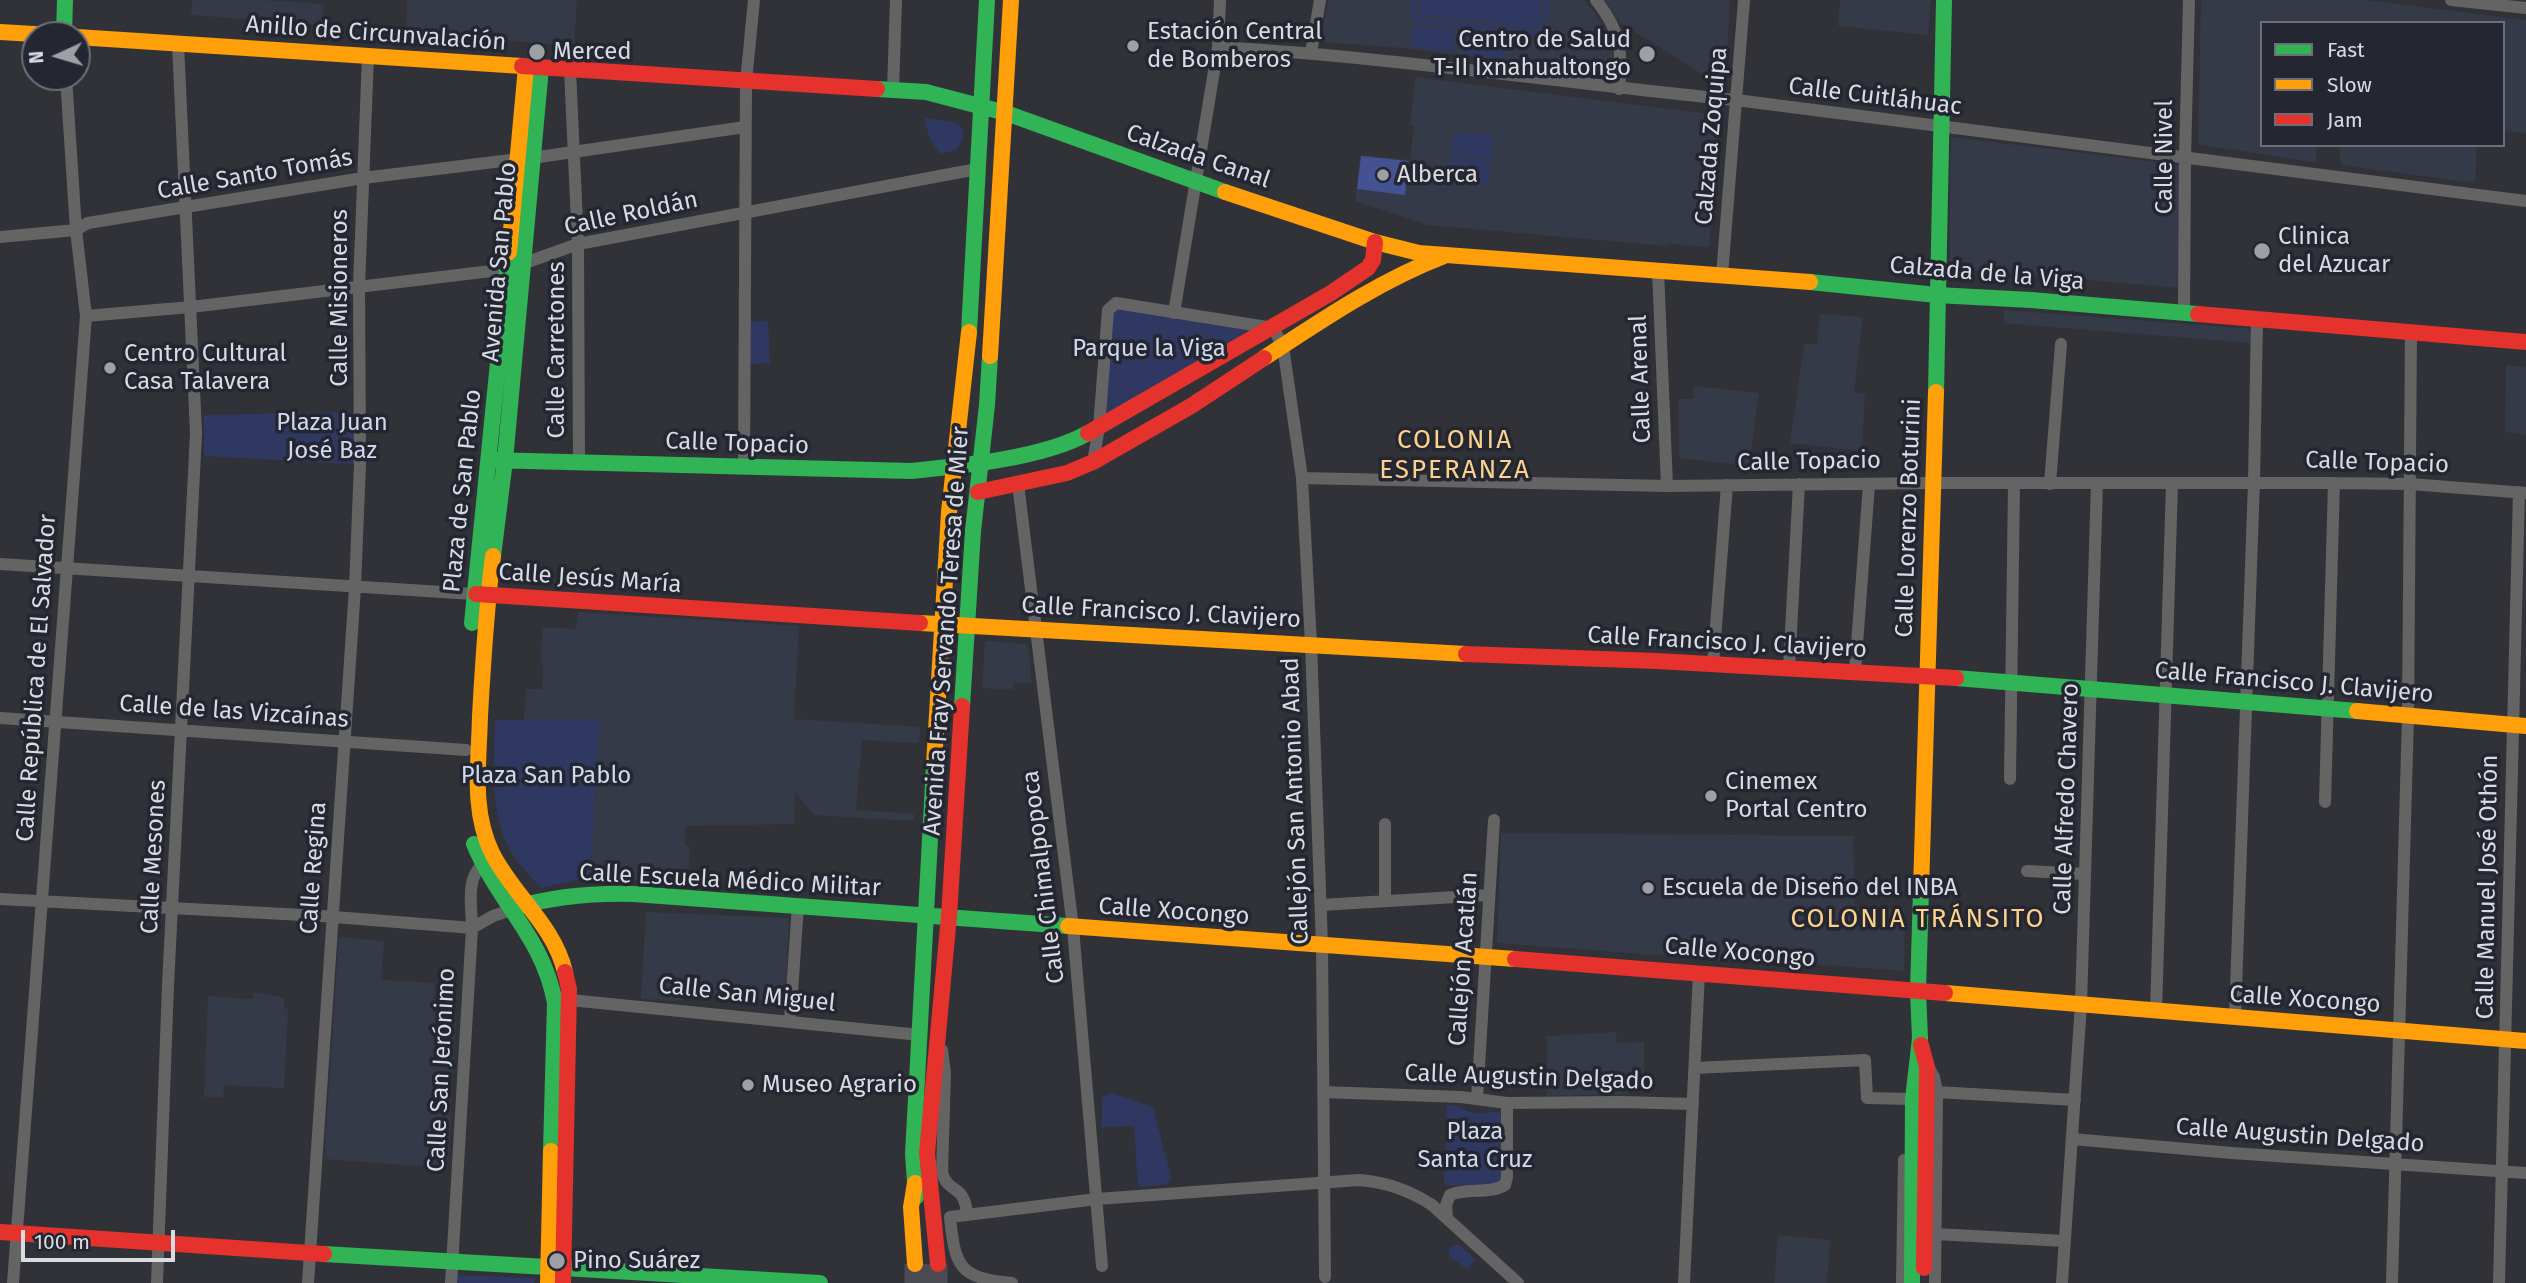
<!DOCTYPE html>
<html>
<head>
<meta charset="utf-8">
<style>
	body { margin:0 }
	#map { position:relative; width:2526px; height:1283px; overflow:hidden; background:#313238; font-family:"Fira Sans",sans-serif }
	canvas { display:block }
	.legend { position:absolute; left:2260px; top:21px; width:245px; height:126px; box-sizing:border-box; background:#242731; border:2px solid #6c6f78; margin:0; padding:9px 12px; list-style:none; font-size:21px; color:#d9dbe2 }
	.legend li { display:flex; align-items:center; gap:14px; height:35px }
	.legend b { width:35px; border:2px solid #6c6f78 }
	.north { position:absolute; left:21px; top:21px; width:70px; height:70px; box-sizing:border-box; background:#242731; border:2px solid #6c6f78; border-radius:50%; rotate:266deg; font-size:19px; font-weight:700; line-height:28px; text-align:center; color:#d9dbe2 }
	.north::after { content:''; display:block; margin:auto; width:24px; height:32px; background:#9ea0a6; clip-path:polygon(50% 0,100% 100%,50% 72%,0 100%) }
	.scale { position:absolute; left:21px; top:1230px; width:154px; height:32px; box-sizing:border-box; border:4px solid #d9dbe2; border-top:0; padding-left:9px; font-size:21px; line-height:24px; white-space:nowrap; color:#d9dbe2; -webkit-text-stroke:5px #242731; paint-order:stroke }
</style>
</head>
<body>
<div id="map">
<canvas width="2526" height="1283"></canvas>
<ul class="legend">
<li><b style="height:9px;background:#30b455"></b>Fast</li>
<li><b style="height:9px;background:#ff9f0a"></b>Slow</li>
<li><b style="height:9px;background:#e5322d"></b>Jam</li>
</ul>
<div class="north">N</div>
<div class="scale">100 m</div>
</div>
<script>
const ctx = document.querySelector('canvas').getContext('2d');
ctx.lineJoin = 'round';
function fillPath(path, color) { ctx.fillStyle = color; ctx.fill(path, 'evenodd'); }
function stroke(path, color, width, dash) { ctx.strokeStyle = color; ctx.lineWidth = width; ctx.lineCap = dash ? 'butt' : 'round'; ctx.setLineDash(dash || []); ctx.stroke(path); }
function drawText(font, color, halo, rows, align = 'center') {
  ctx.font = font + ' "Fira Sans",sans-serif'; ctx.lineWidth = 7; ctx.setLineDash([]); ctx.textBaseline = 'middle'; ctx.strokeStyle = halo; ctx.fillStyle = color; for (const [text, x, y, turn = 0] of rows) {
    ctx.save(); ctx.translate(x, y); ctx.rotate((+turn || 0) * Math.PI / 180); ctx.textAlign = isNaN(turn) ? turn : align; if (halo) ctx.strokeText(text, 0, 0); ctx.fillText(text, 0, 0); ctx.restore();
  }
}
const built = new Path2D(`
	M192,0h68l64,4 -2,21 -131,-10z
	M407,0h170l-3,46 -168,-14z
	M1329,0h256l17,24 9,18 5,32 -213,-26 -84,-6z
	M1605,0h125l-5,88 -106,-66z
	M1840,0h91l-3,35 -90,-9z
	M2201,0h165l160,20v113l-23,-2v-108h-241v122h55l-1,18 -118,-19z
	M1415,77l304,38 -10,132 -42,-3v2l-239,-21 -73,-24 5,-46 50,5 4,-34 -4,-1z
	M1951,137l230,28 -2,123 -230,-20z
	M2339,145h138l-2,38 -134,-18z
	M2004,310l248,19 -1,14 -248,-20z
	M1820,314l43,3 -9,75 11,2 -3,57 -72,-8 14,-98 4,-2 9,2z
	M2506,365l20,2v68l-21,-3z
	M1694,386l65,7 -10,73 -70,-8 -1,-59h15z
	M578,612l221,14 -5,93 126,8 -1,16 -57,-3 -6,70 58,4v7l-100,-6 -19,-23 -1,32 -108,2 -1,20 5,1 -2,37 -98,-7 8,-120 -104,-8 2,-29h28l2,-31h16l1,-24 -3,-3 3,-35 33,2z
	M985,641l43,3 4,39 -18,-1v8l-32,-2z
	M1501,833l352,3 2,72 50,1 -1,62 -105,-8v3l-301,-23 -1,-2z
	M646,912l143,6 -4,84 -101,-9 -1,8 -42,-2z
	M339,937l45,4 -3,39 53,3 -1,29 23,1 -8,155 -124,-9z
	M254,992l30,6v11h4l-4,79 -60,-3 -1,13 -19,-1 4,-101 45,3z
	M1616,1032l1,11 27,-1v32l-18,1 1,19 -80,2v-60z
	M1778,1235l52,5 -3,43h-53z`);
const green = new Path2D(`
	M1412,0h5l-2,14 3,3 119,14 4,-2 4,-29h5l-5,34 -8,2 -120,-14 -7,-4z
	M1420,0h122l-4,29 -120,-15z
	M1413,25l42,5 -3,22 -41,-5z
	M1464,31l42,5 -3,22 -42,-5z
	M924,118l31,4 8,7v9l-7,12 -16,4 -10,-15z
	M1453,132l41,4 -3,23 -40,-5z
	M1450,157l41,4 -3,23 -40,-4z
	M1116,308l142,19 -153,90 6,-102z
	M768,321l2,42 -20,1 -2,-42z
	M357,412l-2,52 -151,-8v-41z
	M495,720h105l-10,157 -49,11c-11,-12 -23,-24 -31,-38 -22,-39 -15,-88 -15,-130z
	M1112,1093l41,14 18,70 -3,7 -28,3 -2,-2 -4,-59 -27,1 -5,2v-32z
	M1447,1105c14,0 17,6 28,8 11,2 19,-4 29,2v63c-12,14 -42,7 -60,7z
	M1458,1244l18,16 -9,9 -18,-13v-8z
	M455,1275l79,3v5h-79z`);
const water = new Path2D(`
	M1361,156l47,5 -3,34 -48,-6z`);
const primaryTunnel = new Path2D(`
	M923,1283v-19
	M938,1283v-19`);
const highwayTunnel = new Path2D(`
	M915,1264v19`);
const street = new Path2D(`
	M1596,0c24,30 27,51 23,89
	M2451,0l75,8
	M1218,47c173,10 345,36 518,53l790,101
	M1311,53l9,-53
	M570,70l8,174 1,218
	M893,90l3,-90
	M532,158l213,-31
	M0,237l76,-7 12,-7 275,-45 156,-19
	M1658,270l9,216
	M1722,275l22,-275
	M1174,313l44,-266 2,-47
	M2184,313l1,-156 4,-157
	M86,316l105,-9 317,-38 70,-25 399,-75
	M1093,462l6,-34 9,-118 8,-7 157,25 10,18 19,132 9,166 11,301 3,332
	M744,467l2,-385 8,-82
	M1302,478l365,8 267,-3h400l76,1 116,9
	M1018,484l55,444 29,338
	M2050,484l11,-140
	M0,564l474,30
	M1713,664l14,-179
	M1789,668l10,-184
	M1855,671l14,-187
	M0,718l466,32
	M2010,779l4,-295
	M2325,802l9,-319
	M2027,871l58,3
	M0,899l322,17 150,12 21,-12 18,-6
	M1385,901v-77
	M1321,905l168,-10
	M570,1000l350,35
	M2156,1011l16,-528
	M2235,1017l19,-535 3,-163
	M790,1021l8,-116
	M942,1050l3,23 -3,99c6,23 22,10 25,42
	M1695,1068l170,-8 2,38 46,1
	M1930,1070l4,7 3,15 -2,191
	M1323,1092l138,5 46,6 115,-1 71,2
	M1937,1092l138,8
	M1477,1099l17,-279
	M2072,1139l160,14 294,20
	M1447,1218l-1,-13 4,-10c18,-8 38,0 55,-10l2,-8v-74
	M1936,1234l129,7
	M13,1283l73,-967 -10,-86 -10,-153
	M157,1283l11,-298 28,-552 -18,-389
	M308,1283l47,-696 5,-123 -1,-178 9,-230
	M451,1283l21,-355c0,-21 -7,-49 11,-64
	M1012,1283c-53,-5 -57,-16 -62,-66l147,-18 262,-19c28,2 50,10 73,25l86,78
	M1684,1283l15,-310
	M1902,1283l2,-123
	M2062,1283l19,-279 16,-521
	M2392,1283l16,-567 3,-384
	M2499,1283l20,-791`);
const fast = new Path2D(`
	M64,35l1,-35
	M877,89l49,3 80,21 219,79
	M1810,282l127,13 94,5 167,14
	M969,332l18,-332
	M1936,392l8,-392
	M490,460l421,11c51,-5 133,-13 177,-38
	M493,556l12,-96 36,-392
	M472,623l37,-371
	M1956,678l401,33
	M962,706l11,-175 14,-126 3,-49
	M474,844c25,60 69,93 81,159l-4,148
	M514,908c40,-12 79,-15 120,-14l434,32
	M916,1197l-3,-43 21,-389
	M324,1254l496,29
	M1912,1283l1,-184 7,-61 -2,-47 3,-101`);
const slow = new Path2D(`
	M0,32l50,3
	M77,37l445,29
	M1225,192l150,50 44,11 391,29
	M509,252l17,-185
	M990,356l21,-356
	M1264,358c58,-38 115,-77 180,-102
	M493,556c-7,54 -10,106 -13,160 -1,47 -9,94 12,137 21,42 62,72 73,119
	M920,623l546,31
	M2357,711l169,15
	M934,765l15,-253 20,-180
	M1921,890l15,-498
	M1068,926l447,33
	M1945,993l581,48
	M915,1183l-4,24 4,57
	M548,1283l3,-132`);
const jam = new Path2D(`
	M522,66l355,23
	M2198,314l328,28
	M1088,433l243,-140 37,-25 5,-8 2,-18
	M978,492l89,-19 26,-11 98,-56 73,-48
	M476,594l444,29
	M1466,654l191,7 299,17
	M1515,959l430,34
	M1921,1045l6,22 -3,201
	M0,1232l324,22
	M938,1264l-11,-111 22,-237 13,-210
	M563,1283l6,-294 -4,-17`);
const markers = [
	[1133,46,7,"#9ea0a6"],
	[537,52,9,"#9ea0a6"],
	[1647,54,9,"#9ea0a6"],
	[1383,175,7,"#9ea0a6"],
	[2262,251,9,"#9ea0a6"],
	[110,368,7,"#9ea0a6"],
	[1711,796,7,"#9ea0a6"],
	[1648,888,7,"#9ea0a6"],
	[748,1085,7,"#9ea0a6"],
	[557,1261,9,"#9ea0a6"]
];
const poiNames = [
	["Estación Central",1147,32],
	["de Bomberos",1147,60],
	["Centro de Salud",1631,40,"right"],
	["T-II Ixnahualtongo",1631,68,"right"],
	["Merced",553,52],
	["Alberca",1397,175],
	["Clinica",2278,237],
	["del Azucar",2278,265],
	["Centro Cultural",124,354],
	["Casa Talavera",124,382],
	["Cinemex",1725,782],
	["Portal Centro",1725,810],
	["Escuela de Diseño del INBA",1662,888],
	["Museo Agrario",762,1085],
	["Pino Suárez",573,1261]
];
const streetNames = [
	["Anillo de Circunvalación",376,34,4],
	["Calle Cuitláhuac",1875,97,7],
	["Calzada Zoquipa",1712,136,-85],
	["Calzada Canal",1198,157,19],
	["Calle Nivel",2165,157,-90],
	["Calle Santo Tomás",255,175,-10],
	["Calle Roldán",631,214,-12],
	["Avenida San Pablo",500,262,-85],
	["Calzada de la Viga",1987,274,5],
	["Calle Misioneros",340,298,-90],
	["Calle Carretones",557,350,-90],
	["Calle Arenal",1641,379,-92],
	["Calle Topacio",737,444,2],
	["Calle Topacio",1809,462,-1],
	["Calle Topacio",2377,463,2],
	["Plaza de San Pablo",463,491,-84],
	["Calle Lorenzo Boturini",1909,518,-88],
	["Calle Jesús María",590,579,4],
	["Calle Francisco J. Clavijero",1161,613,3],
	["Avenida Fray Servando Teresa de Mier",947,631,-86],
	["Calle Francisco J. Clavijero",1727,643,3],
	["Calle República de El Salvador",37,678,-86],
	["Calle Francisco J. Clavijero",2294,683,5],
	["Calle de las Vizcaínas",234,712,4],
	["Calle Alfredo Chavero",2067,799,-88],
	["Callejón San Antonio Abad",1296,801,-92],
	["Calle Mesones",154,857,-87],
	["Calle Regina",314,868,-86],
	["Calle Chimalpopoca",1044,877,-97],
	["Calle Escuela Médico Militar",730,881,3],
	["Calle Manuel José Othón",2488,887,-89],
	["Calle Xocongo",1174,912,4],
	["Calle Xocongo",1740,953,5],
	["Callejón Acatlán",1464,959,-86],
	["Calle San Miguel",747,995,6],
	["Calle Xocongo",2305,1000,4],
	["Calle San Jerónimo",442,1070,-87],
	["Calle Augustin Delgado",1529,1078,2],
	["Calle Augustin Delgado",2300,1136,4]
];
const parkNames = [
	["Parque la Viga",1149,349],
	["Plaza Juan",332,423],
	["José Baz",332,451],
	["Plaza San Pablo",546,776],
	["Plaza",1475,1132],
	["Santa Cruz",1475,1160]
];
const neighbourhoodNames = [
	["COLONIA",1455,441],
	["ESPERANZA",1455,471],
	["COLONIA TRÁNSITO",1918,920]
];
fillPath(built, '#353a48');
fillPath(green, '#2f3861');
fillPath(water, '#445293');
stroke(primaryTunnel, '#4a4b52', 19, [19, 10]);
stroke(highwayTunnel, '#4a4b52', 21, [21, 10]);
stroke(street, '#656465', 12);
stroke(fast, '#30b455', 16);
stroke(slow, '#ff9f0a', 16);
stroke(jam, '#e5322d', 16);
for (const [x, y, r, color] of markers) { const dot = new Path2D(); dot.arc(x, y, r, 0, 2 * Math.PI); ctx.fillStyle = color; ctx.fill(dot); stroke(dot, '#242731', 2.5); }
drawText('24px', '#d9dbe2', '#242731', poiNames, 'left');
drawText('24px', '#d9dbe2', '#242731', streetNames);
drawText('24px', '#d1d8ec', '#242731', parkNames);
ctx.letterSpacing = '2px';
drawText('26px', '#fbd28b', '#242731', neighbourhoodNames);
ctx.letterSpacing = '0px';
</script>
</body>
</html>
